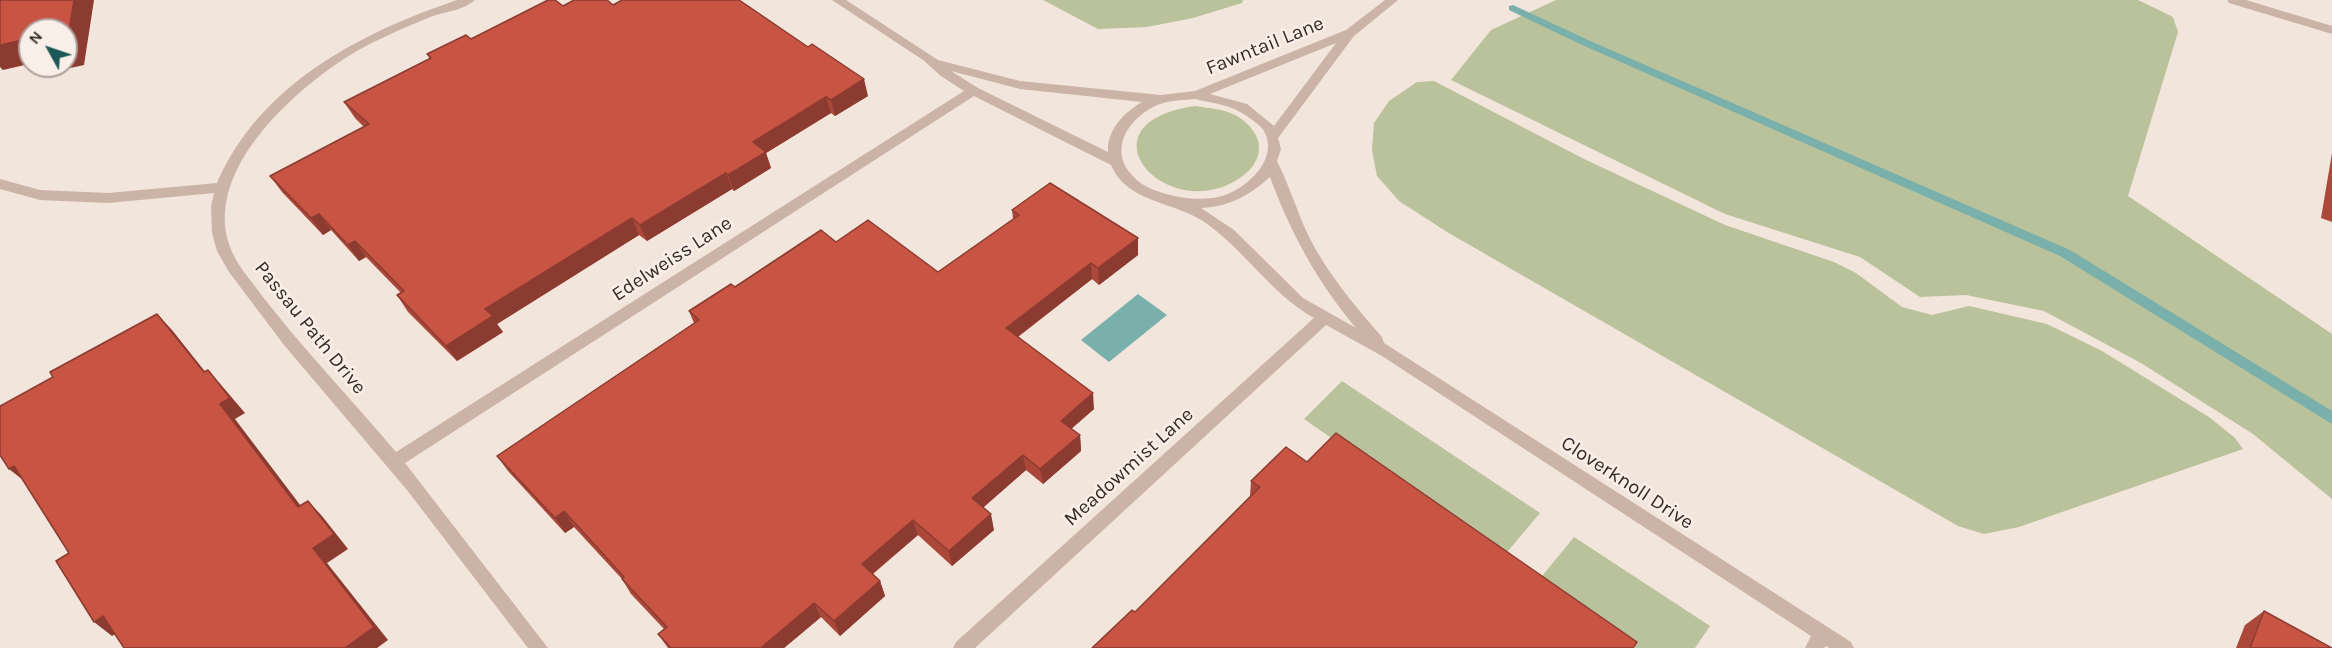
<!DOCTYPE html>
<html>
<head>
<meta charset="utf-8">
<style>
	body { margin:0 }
	#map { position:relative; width:2332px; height:648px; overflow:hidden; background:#f2e5db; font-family:Karla,sans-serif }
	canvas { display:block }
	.north { position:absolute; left:18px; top:18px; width:60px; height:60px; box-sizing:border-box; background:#faefe8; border:2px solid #aca19b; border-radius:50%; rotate:310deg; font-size:16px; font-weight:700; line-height:24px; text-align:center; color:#372b28 }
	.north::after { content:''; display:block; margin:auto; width:21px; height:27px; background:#1c5956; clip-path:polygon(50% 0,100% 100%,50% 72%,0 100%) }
</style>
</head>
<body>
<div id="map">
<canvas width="2332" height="648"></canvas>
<div class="north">N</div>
</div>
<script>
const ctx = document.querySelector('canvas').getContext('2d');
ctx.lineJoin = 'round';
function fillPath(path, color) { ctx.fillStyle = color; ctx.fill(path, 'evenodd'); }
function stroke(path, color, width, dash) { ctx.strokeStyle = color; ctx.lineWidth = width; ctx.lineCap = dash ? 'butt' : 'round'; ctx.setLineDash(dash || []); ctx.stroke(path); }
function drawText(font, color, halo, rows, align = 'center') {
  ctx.font = font + ' Karla,sans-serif'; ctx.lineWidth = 5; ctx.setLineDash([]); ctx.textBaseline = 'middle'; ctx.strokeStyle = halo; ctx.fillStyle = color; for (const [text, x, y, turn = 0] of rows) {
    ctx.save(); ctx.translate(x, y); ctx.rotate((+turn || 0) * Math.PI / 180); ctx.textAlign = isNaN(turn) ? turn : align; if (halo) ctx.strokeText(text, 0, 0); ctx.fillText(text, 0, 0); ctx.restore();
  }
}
const green = new Path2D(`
	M1043,0h200l-1,3 -49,15 -46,9 -49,2z
	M1556,0h582l35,17 5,15 -50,164 204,138v165l-79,-65 -112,-71 -97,-52 -78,-16 -46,2 -60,-40 -135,-43 -274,-134 40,-50z
	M1434,81l150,78 141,66 109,37 22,11 46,34 30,8 37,-9 78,18 55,27 107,66 26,21 8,11 -224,78 -35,7 -26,-8 -511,-294 -48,-31 -22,-25 -5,-26 2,-27 15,-22 28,-19z
	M1195,106c14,2 28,3 40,9 32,18 32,48 0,66 -72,42 -158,-58 -40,-75z
	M1342,381l198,132 -37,44 -199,-138z
	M1574,537l136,89 -15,22h-71l-90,-62z`);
const water = new Path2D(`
	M1138,294l29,21 -58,47 -28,-22z`);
const stream = new Path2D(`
	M1513,5l75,35 482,210 262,161v13l-272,-168 -480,-212 -71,-34v-4z`);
const street = new Path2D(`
	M457,0h18c-9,9 -29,12 -42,16 -29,12 -59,24 -86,41 -55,35 -142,113 -118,187 6,20 22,36 34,53 42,54 89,103 133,155l568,-361 -23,-15 -18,-16 -91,-60h14l92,60 82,21 141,14 34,-4 151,-61 39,-30h13l-44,36 -76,102 3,11 -4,12c12,24 20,50 31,74 19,38 46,70 74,102l2,6 467,299 3,6h-25l-3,-2 -2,2h-19l6,-12 -429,-280 -56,-31 -351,323h-22l3,-6 358,-324c-43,-24 -70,-69 -111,-97 -29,-19 -77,-19 -92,-56l-137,-69 -569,367 143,185h-20l-121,-158 -123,-145 -55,-73 -12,-21 -5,-18 -1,-26 3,-14 -106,10 -68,-3 -40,-11v-10l40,11 68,3 109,-10c43,-99 143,-150 240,-183zM1336,43l-62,83 -27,-22 -37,-10zM951,71l69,18 122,13c-18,11 -35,27 -34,50l-130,-64zM1196,99c13,4 32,5 44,13 6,3 17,11 22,16 22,31 -21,67 -49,70 -18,2 -34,0 -50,-5 -12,-4 -23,-8 -31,-18 -25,-27 -1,-60 28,-71 11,-4 24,-4 36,-5zM1270,177c20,55 48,106 86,151l-53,-30 -69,-68 -33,-22c28,-1 49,-13 69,-31z
	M2227,0h19l86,26v8l-103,-31z`);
const wall = new Path2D(`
	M613,5l255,91 -33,20 -4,-3 -65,40 5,15 -37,23 -2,-2 -85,52 -8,-6 -142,89 6,8 -46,29 -49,-49 -11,-17 4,-2 -35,-36 -7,4 -28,-31 -8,5 -41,-43 -12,-16 94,-49 -9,-9 -11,-16 86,-43 -3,-5 136,-48z
	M2332,153v69l-11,-4z
	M1012,210l126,28v17l-39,30 -7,-6 -74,58 76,72 -23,20 9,6 1,16 -38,33 -17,-14 -43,37 11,23 -42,36 -34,-31 -45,39 7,7 5,15 -45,40 -19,-19 -37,31h-116l-10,-14 6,-5 -33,-35 -9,-15 -48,-52 -9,6 -57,-62 -11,-15 197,-133 -5,-12 46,-24 101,-45 102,30 75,-53z
	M1307,462l-172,150 115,-116 1,-15z
	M2264,611l68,37h-96l9,-23z`);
const shadedWall = new Path2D(`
	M74,0h20l-10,65 -45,10 -8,-9h35v-23z
	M23,40l7,8v17l-1,-1 -26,6 -3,-3v-22z
	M864,79l4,17 -33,20 -4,-16z
	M826,97l5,16 -65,40 5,15 -37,23 -6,-16 25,-33z
	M726,173l6,16 -85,52 -7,-16z
	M319,214l12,16 -8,5 -12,-17z
	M632,218l7,17 -142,89 6,8 -46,29 -11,-15 39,-37z
	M1138,238v17l-39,30 -1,-17z
	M355,241l11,16 -7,4 -11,-16z
	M1091,263l1,16 -84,65 -2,-16z
	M157,314l15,16 46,58 -14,-16z
	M208,370l14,16 23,27 -10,6 78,103 -15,-15 -78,-103z
	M1093,393l1,16 -32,28 -1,-16z
	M1080,435l1,16 -38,33 -3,-15z
	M1023,455l3,15 -50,44 -4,-16z
	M14,466l14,18 -19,-15z
	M308,501l14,15 26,33 -21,14 61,77 -11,8h-32l-32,-100z
	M564,511l10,16 -9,6 -10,-15z
	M991,514l3,16 -42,36 -3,-15z
	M913,520l5,15 -51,43 -5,-14z
	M880,581l5,15 -45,40 -6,-15z
	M814,603l7,14 -37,31h-21l-1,-1z
	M103,616l19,14 -10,6 -18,-14z`);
const building = new Path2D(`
	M0,0h74l-7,43h-1v-13h-36v21l-10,3 3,-14 -23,5z
	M548,0h7l8,6 11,-6h33l6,5 9,-5h117l69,47 4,-3 52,35 -33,21 -5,-3 -73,45 13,10 -38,23 -2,-2 -86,52 -8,-7 -147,91 8,7 -47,30 -49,-51 7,-4 -49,-50 -7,4 -29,-31 -8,4 -41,-42 99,-52 -25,-22 87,-44 -4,-4 39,-19 5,4z
	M1050,183l88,55 -40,30 -7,-5 -85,65 87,65 -32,28 19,14 -40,34 -17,-14 -51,43 19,16 -42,37 -36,-31 -51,44 18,17 -46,40 -20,-18 -52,44 1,1h-92l-13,-14 9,-7 -45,-48 2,-2 -60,-66 -9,7 -58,-62 202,-136 -10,-9 42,-27 4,3 86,-57 15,12 32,-22 70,52 81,-57 -7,-5z
	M157,314l47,58 4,-2 22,28 -10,6 78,103 10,-6 26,33 -21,14 61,79 -29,21h-221l-21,-32 -9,6 -38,-61 13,-8 -55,-87 -5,3 -9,-14v-49l53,-29 -3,-5z
	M1336,433l301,209 -4,6h-541l40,-38 3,2 125,-125 -9,-6 35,-34 21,15z
	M2264,611l68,37h-82z`);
const streetNames = [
	["Fawntail Lane",1265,46,-22],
	["Edelweiss Lane",672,259,-33],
	["Passau Path Drive",310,328,51],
	["Meadowmist Lane",1129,467,-42],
	["Cloverknoll Drive",1627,483,33]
];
fillPath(green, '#b9c29b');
fillPath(water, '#7ab0ac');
fillPath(stream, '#7ab0ac');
fillPath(street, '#cbb3a7');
fillPath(wall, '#ac483a');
fillPath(shadedWall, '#8c3b30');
fillPath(building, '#c85444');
stroke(building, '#8c3b30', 1.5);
drawText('20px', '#372b28', '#faefe8', streetNames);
</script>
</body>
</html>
